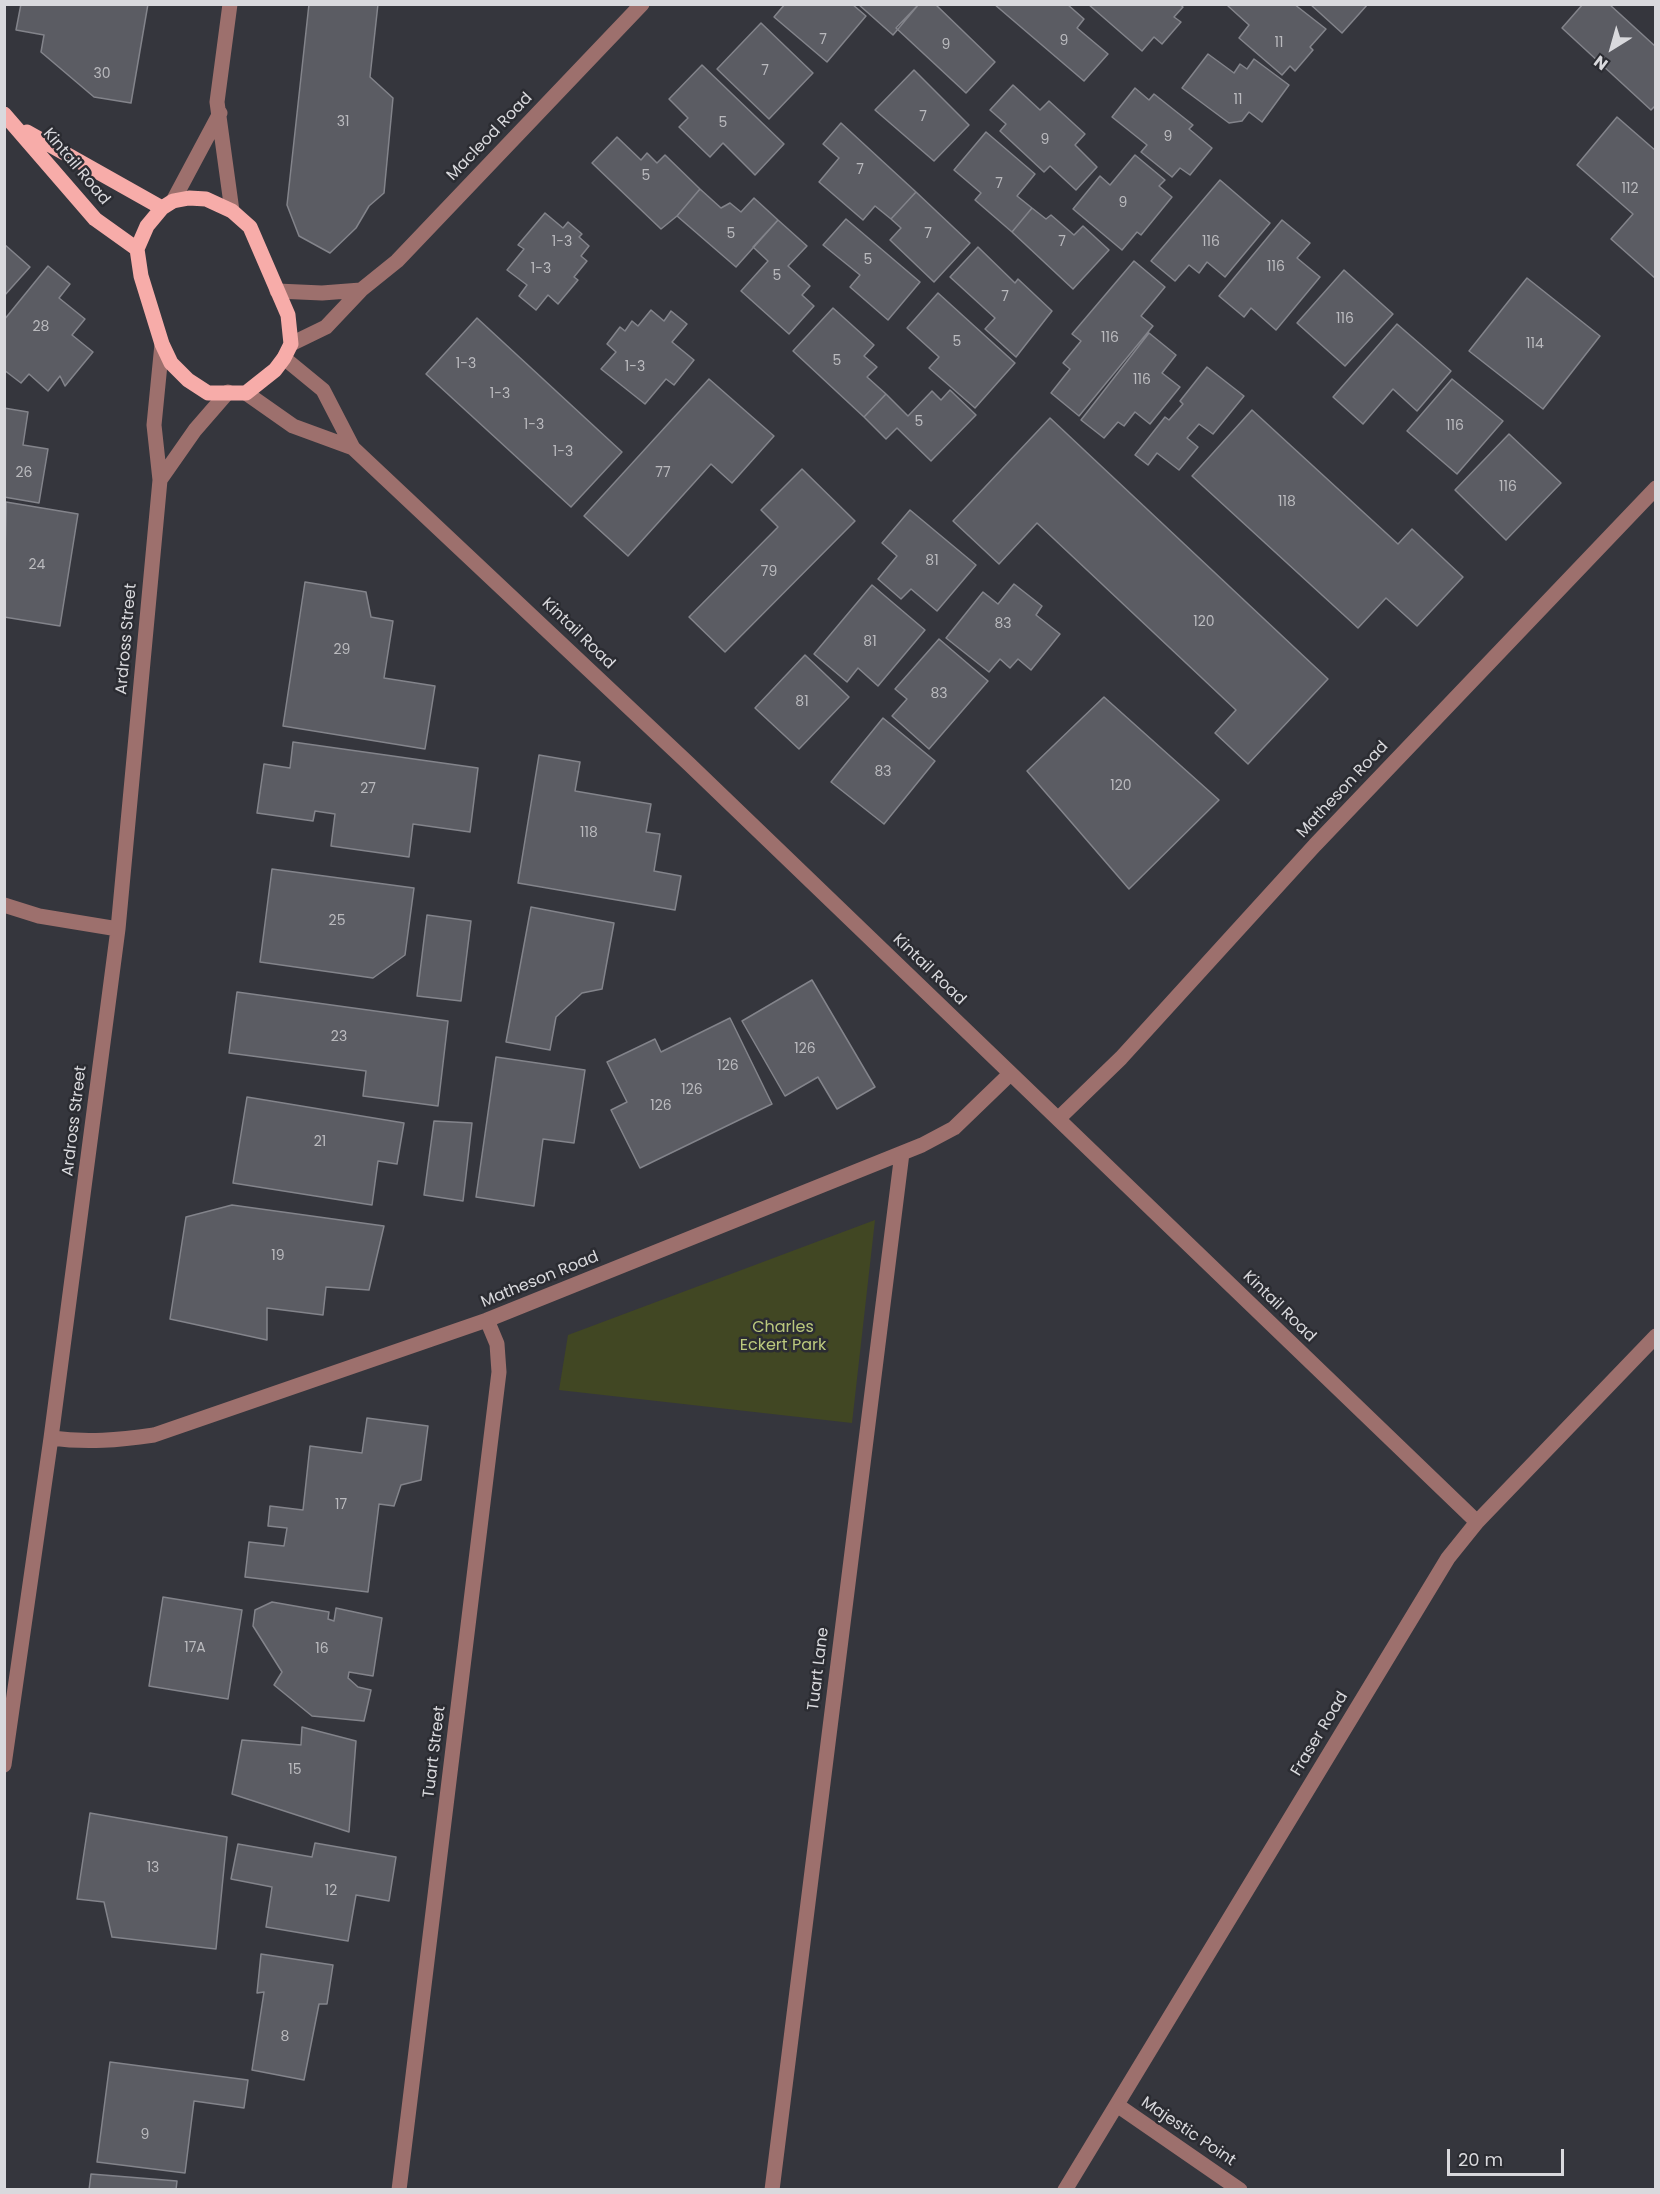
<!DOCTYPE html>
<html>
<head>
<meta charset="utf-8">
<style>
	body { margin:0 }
	#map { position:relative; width:1660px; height:2194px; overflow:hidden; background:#35363d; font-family:Poppins,sans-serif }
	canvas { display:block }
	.frame { position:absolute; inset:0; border:6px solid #d9d9dd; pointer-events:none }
	.north { position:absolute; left:1582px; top:18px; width:60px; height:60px; -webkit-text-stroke:4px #2b2c32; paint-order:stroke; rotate:217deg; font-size:16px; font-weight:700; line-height:24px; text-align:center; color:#d9d9dd }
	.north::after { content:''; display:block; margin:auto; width:21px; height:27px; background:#d9d9dd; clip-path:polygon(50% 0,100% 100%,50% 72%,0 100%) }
	.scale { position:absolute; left:1447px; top:2149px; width:117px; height:27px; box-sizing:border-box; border:3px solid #d9d9dd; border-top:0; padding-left:8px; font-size:18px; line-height:21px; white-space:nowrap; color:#d9d9dd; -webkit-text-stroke:4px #2b2c32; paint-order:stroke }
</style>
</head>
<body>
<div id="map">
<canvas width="1660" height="2194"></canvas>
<div class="frame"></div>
<div class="north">N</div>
<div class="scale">20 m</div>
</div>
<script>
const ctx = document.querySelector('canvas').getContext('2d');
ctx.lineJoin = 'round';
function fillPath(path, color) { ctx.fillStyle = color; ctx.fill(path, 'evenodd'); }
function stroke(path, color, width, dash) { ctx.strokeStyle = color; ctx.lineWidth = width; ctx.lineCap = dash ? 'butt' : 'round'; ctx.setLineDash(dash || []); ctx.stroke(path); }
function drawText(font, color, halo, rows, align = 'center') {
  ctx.font = font + ' Poppins,sans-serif'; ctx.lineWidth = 5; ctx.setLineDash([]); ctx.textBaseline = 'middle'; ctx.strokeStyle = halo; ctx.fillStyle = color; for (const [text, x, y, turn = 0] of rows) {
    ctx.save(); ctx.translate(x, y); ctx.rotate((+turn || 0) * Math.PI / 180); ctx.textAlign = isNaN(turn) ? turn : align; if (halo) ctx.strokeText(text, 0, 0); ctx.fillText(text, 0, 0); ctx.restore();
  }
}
const green = new Path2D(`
	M875,1220l-23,203 -293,-33 9,-55z`);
const building = new Path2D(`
	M21,4h127l-17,99 -37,-6 -53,-45 3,-17 -28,-5z
	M309,4h69l-8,73 23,21 -9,95 -15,13 -13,22 -26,25 -31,-17 -12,-31z
	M785,4h67l14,12 -39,46 -53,-45z
	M858,4h61l-26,31z
	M919,4h16l60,58 -29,31 -70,-65z
	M994,4h73l17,15 -7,9 31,26 -24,27z
	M1088,4h91l4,3 -9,10 7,5 -19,22 -8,-7 -12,14z
	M1230,4h64l32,25 -16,18 3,3 -18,21 -5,-5 -8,9 -43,-37 10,-13 -21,-19z
	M1310,4h58l-26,29z
	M1583,4h26l47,43v58l-5,5 -89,-82z
	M761,23l52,50 -44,46 -52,-50z
	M1208,54l26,19 6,-9 7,5 7,-10 35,26 -27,37 -13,-10 -7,9 -13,2 -47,-35z
	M702,65l82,79 -29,31 -32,-32 -13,14 -31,-30 9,-9 -19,-19z
	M914,70l55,55 -35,36 -59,-51z
	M1013,85l27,25 9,-9 36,33 -10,11 22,22 -21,23 -26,-24 -6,6 -44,-41 6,-7 -16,-14z
	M1135,88l14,12 5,-6 39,31 -4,4 23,19 -22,27 -10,-7 -8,9 -31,-25 6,-7 -35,-28z
	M1617,117l39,34v128l-45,-40 22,-25 -56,-49z
	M841,123l75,69 -25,27 -16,-13 -12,14 -44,-38 20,-24 -16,-14z
	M986,132l49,42 -18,22 15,12 -20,24 -37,-32 6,-7 -27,-23z
	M617,137l24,23 6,-7 10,10 8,-8 35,34 -23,27 -16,13 -69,-66z
	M1135,155l30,25 -6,6 13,11 -31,38 -4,-3 -15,18 -49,-41 27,-33 10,9z
	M1220,180l50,43 -45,54 -18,-15 -8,11 -10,-8 -14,16 -24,-20z
	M700,189l21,19 9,-5 11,9 13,-14 24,22 -42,47 -59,-51z
	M916,192l54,51 -36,39 -44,-42 11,-12 -10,-9z
	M1032,208l14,11 5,-4 23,20 9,-9 26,24 -36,39 -61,-57z
	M545,213l18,15 5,-6 14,12 -3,3 10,9 -8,10 6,5 -13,16 4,3 -20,24 -10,-9 -12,15 -17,-14 8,-11 -20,-15 17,-21 -6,-4z
	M846,219l74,63 -32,38 -38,-33 10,-12 -37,-30z
	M778,220l29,26 -19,20 22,20 -8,9 12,11 -25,28 -48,-43 27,-30 -15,-14z
	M1282,220l28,23 -13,15 23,19 -44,53 -25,-22 -7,9 -25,-21z
	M4,244l26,23 -26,29z
	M978,247l37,36 3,-4 34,32 -36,46 -31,-28 10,-11 -45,-41z
	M1134,261l31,26 -24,29 12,10 -74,90 -28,-23 19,-24 -7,-6 18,-22 -9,-7z
	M48,266l22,18 -11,14 26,21 -13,16 21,17 -28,34 -5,-10 -12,15 -19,-17 -8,9 -17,-13v-50z
	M1344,270l49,44 -48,52 -48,-43z
	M1527,278l73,58 -57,73 -74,-58z
	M938,293l77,70 -40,45 -46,-40 10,-11 -32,-29z
	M833,308l41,37 -10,11 13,11 -10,10 19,17 -22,23 -71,-66z
	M651,310l13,11 7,-10 16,13 -15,18 22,18 -20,25 -8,-6 -21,25 -44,-35 15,-17 -9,-8 13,-17 5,4 7,-10 6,5z
	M477,318l145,134 -51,55 -145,-133z
	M1397,324l54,47 -34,40 -24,-22 -30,35 -30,-27z
	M1149,333l27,22 -14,18 18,14 -30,37 -15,-12 -11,14 -6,-4 -14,16 -23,-18z
	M1207,367l37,29 -31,38 -14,-10 -12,14 11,9 -19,23 -22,-17 -9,12 -13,-10 30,-38 4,3 14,-16 -3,-3z
	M709,379l65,57 -42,47 -21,-19 -83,92 -44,-40z
	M1452,379l51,42 -46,53 -50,-43z
	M950,390l26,25 -45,46 -34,-33 -11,11 -22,-22 22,-23 22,22 24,-25 9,9z
	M4,408l24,4 -5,33 25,4 -9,54 -35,-6z
	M1252,410l146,134 14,-15 51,48 -46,49 -31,-28 -28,30 -166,-152z
	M1050,418l278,261 -80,85 -33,-31 21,-23 -199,-187 -38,41 -46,-43z
	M1509,434l52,49 -55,57 -51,-50z
	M802,469l53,52 -130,131 -36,-35 89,-90 -17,-17z
	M6,502l72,12 -18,112 -56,-9z
	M910,510l66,55 -39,46 -26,-22 -10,10 -23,-20 19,-23 -15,-13z
	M305,582l61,10 5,25 22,4 -9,57 51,8 -10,63 -142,-23z
	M1014,584l28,22 -6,9 24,19 -29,36 -13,-11 -8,9 -10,-9 -11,13 -43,-34 37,-46 15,12z
	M872,585l53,45 -47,56 -20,-18 -11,14 -33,-28z
	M939,639l49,42 -59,68 -37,-33 15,-17 -12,-10z
	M805,655l44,42 -50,52 -44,-41z
	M1104,697l115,103 -90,89 -102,-118z
	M883,718l52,43 -51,63 -53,-42z
	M293,742l185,26 -8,64 -57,-8 -4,33 -78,-11 4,-32 -20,-3 -2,10 -56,-8 7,-49 26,4z
	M539,755l41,7 -5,29 76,13 -5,28 14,2 -6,37 27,5 -6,34 -157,-27z
	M272,869l142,19 -9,67 -32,23 -113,-16z
	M531,907l83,16 -12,66 -20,4 -26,24 -6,33 -44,-8z
	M427,915l44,6 -10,80 -44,-5z
	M812,980l63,107 -38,22 -19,-32 -33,19 -43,-75z
	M237,992l211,29 -10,85 -75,-10 3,-25 -137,-18z
	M730,1018l42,86 -132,64 -29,-58 16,-8 -20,-40 48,-23 6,13z
	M496,1057l89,13 -11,73 -31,-4 -9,67 -58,-9z
	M247,1097l157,26 -7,41 -19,-3 -6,44 -139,-22z
	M434,1121l38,2 -9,78 -39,-6z
	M232,1205l152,21 -15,64 -43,-3 -3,28 -56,-7v32l-97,-21 16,-102z
	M367,1418l61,8 -7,54 -20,5 -7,21 -15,-2 -11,88 -123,-15 4,-35 35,4 3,-18 -19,-2 2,-20 33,4 7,-64 52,7z
	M163,1597l79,13 -14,89 -79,-13z
	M272,1602l57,10 -1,7 6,2 2,-13 46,10 -9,58 -24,-4 -1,6 10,9 13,3 -7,31 -52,-5 -38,-31 8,-13 -29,-46 2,-16z
	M302,1727l54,14 -7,91 -117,-38 10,-54 59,5z
	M90,1813l137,24 -11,112 -104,-12 -8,-35 -27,-3z
	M315,1843l81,14 -7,44 -33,-6 -8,46 -82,-14 6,-40 -41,-8 7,-35 74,13z
	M261,1954l72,11 -6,39h-8l-15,76 -52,-10 12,-78 -7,1z
	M110,2062l138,18 -4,28 -50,-7 -9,72 -88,-11z
	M91,2174l86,7 -1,9h-87z`);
const minor = new Path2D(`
	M230,4l-13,98 15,109
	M173,201l47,-88
	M277,291l45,2 39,-3
	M291,344l35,-17 35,-37 36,-29 245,-257
	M284,358l39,32 30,58 336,316 788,758
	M246,393l47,33 60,22
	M160,480l35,-50 33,-38
	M4,905l35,11 79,13
	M1058,1119l63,-61 194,-213 341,-357
	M51,1438c36,5 68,2 103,-3l333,-115 435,-175 32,-17 56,-54
	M4,1765l47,-327 67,-509 42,-449 -6,-55 8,-81
	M1117,2105l123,85
	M399,2190l100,-818 -2,-28 -10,-24
	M772,2190l130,-1037
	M1065,2190l383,-632 29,-36 179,-186`);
const major = new Path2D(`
	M4,114l91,105 42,30
	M27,132l135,76
	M189,198l17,1 26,12 18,16 38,88 3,29 -7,14 -9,12 -29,23h-38l-20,-13 -17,-17 -9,-19 -21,-68 -4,-27 10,-23 15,-18 11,-7z`);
const numberNames = [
	["7",823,40],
	["9",1064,41],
	["11",1279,43],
	["9",946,45],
	["7",765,71],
	["30",102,74],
	["11",1238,100],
	["7",923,117],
	["31",343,122],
	["5",723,123],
	["9",1168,137],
	["9",1045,140],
	["7",860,170],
	["5",646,176],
	["7",999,184],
	["112",1630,189],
	["9",1123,203],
	["5",731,234],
	["7",928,234],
	["1-3",562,242],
	["7",1062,242],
	["116",1211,242],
	["5",868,260],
	["116",1276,267],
	["1-3",541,269],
	["5",777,276],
	["7",1005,297],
	["116",1345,319],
	["28",41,327],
	["116",1110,338],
	["5",957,342],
	["114",1535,344],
	["5",837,361],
	["1-3",466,364],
	["1-3",635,367],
	["116",1142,380],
	["1-3",500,394],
	["5",919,422],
	["1-3",534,425],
	["116",1455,426],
	["1-3",563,452],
	["26",24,473],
	["77",663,473],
	["116",1508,487],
	["118",1287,502],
	["81",932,561],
	["24",37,565],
	["79",769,572],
	["120",1204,622],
	["83",1003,624],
	["81",870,642],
	["29",342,650],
	["83",939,694],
	["81",802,702],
	["83",883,772],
	["120",1121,786],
	["27",368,789],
	["118",589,833],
	["25",337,921],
	["23",339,1037],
	["126",805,1049],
	["126",728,1066],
	["126",692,1090],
	["126",661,1106],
	["21",320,1142],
	["19",278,1256],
	["17",341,1505],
	["17A",195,1648],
	["16",322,1649],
	["15",295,1770],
	["13",153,1868],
	["12",331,1891],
	["8",285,2037],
	["9",145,2135]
];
const streetNames = [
	["Macleod Road",490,137,-46],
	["Kintail Road",76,167,50],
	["Kintail Road",578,634,44],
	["Ardross Street",127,639,-85],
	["Matheson Road",1343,790,-47],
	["Kintail Road",929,970,44],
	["Ardross Street",75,1121,-83],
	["Matheson Road",540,1280,-22],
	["Kintail Road",1279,1307,44],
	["Tuart Lane",819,1669,-83],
	["Fraser Road",1320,1734,-59],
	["Tuart Street",435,1752,-83],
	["Majestic Point",1188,2132,34]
];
const parkNames = [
	["Charles",783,1328],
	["Eckert Park",783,1346]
];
fillPath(green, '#414723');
fillPath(building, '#5b5c63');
stroke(building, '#83848b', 1.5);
stroke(minor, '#9d706d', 15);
stroke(major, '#f7aca9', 15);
drawText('14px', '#bababe', null, numberNames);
drawText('16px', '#d9d9dd', '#2b2c32', streetNames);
drawText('16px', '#bbc97d', '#2b2c32', parkNames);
</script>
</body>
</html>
